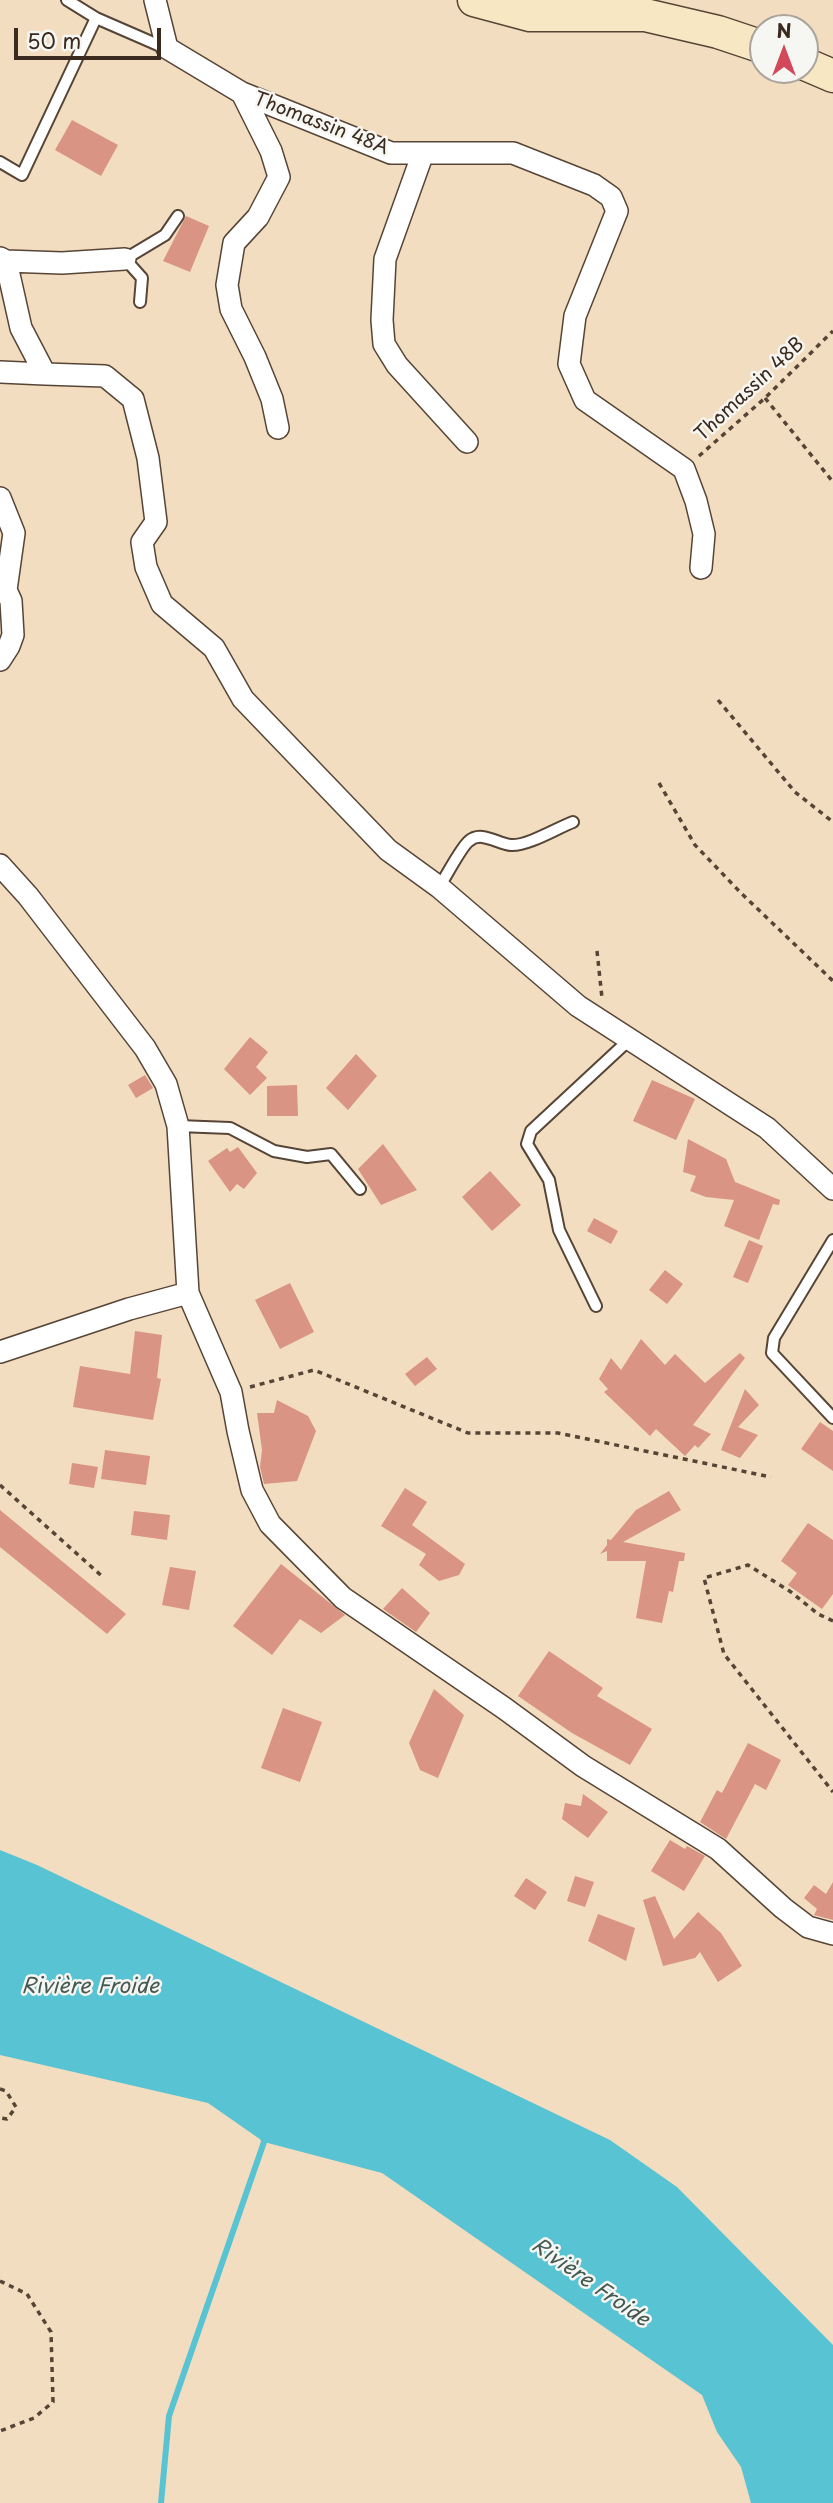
<!DOCTYPE html>
<html>
<head>
<meta charset="utf-8">
<style>
	body { margin:0 }
	#map { position:relative; width:833px; height:2503px; overflow:hidden; background:#f2ddc0; font-family:"Playpen Sans",sans-serif }
	canvas { display:block }
	.north { position:absolute; left:749px; top:14px; width:70px; height:70px; box-sizing:border-box; background:#f6f6f2; border:2px solid #aba49d; border-radius:50%; rotate:0deg; font-size:19px; font-weight:700; line-height:28px; text-align:center; color:#3b2a1e }
	.north::after { content:''; display:block; margin:auto; width:24px; height:32px; background:#d1495b; clip-path:polygon(50% 0,100% 100%,50% 72%,0 100%) }
	.scale { position:absolute; left:14px; top:28px; width:147px; height:32px; box-sizing:border-box; border:4px solid #3b2a1e; border-top:0; padding-left:9px; font-size:21px; line-height:24px; white-space:nowrap; color:#3b2a1e; -webkit-text-stroke:5px #f6f6f2; paint-order:stroke }
</style>
</head>
<body>
<div id="map">
<canvas width="833" height="2503"></canvas>
<div class="north">N</div>
<div class="scale">50 m</div>
</div>
<script>
const ctx = document.querySelector('canvas').getContext('2d');
ctx.lineJoin = 'round';
function fillPath(path, color) { ctx.fillStyle = color; ctx.fill(path, 'evenodd'); }
function stroke(path, color, width, dash) { ctx.strokeStyle = color; ctx.lineWidth = width; ctx.lineCap = dash ? 'butt' : 'round'; ctx.setLineDash(dash || []); ctx.stroke(path); }
function drawText(font, color, halo, rows, align = 'center') {
  ctx.font = font + ' "Playpen Sans",sans-serif'; ctx.lineWidth = 5; ctx.setLineDash([]); ctx.textBaseline = 'middle'; ctx.strokeStyle = halo; ctx.fillStyle = color; for (const [text, x, y, turn = 0] of rows) {
    ctx.save(); ctx.translate(x, y); ctx.rotate((+turn || 0) * Math.PI / 180); ctx.textAlign = isNaN(turn) ? turn : align; if (halo) ctx.strokeText(text, 0, 0); ctx.fillText(text, 0, 0); ctx.restore();
  }
}
const water = new Path2D(`
	M0,1850l37,15 573,275 67,47 156,158v158h-82l-10,-36 -24,-35 -15,-37 -320,-222 -118,-31 -56,-39 -208,-48z`);
const stream = new Path2D(`
	M161,2503l8,-87 95,-274 -1,-6`);
const building = new Path2D(`
	M72,120l46,25 -17,31 -46,-26z
	M186,216l23,10 -19,46 -27,-11z
	M250,1037l18,15 -12,15 11,11 -17,17 -26,-26z
	M356,1054l21,22 -29,34 -22,-22z
	M145,1075l8,13 -17,10 -8,-13z
	M652,1080l43,19 -19,41 -43,-19z
	M297,1085l1,31h-31v-30z
	M688,1139l38,20 9,23 45,18 -1,5 -6,-1 -14,36 -35,-14 10,-26 -28,-3 -16,-6 6,-15 -13,-4z
	M383,1144l34,46 -36,15 -23,-36z
	M238,1147l19,26 -13,16 -7,-5 -7,8 -22,-31 19,-13 3,4z
	M490,1171l31,34 -29,26 -30,-34z
	M594,1218l24,13 -7,13 -24,-13z
	M749,1240l14,6 -15,37 -15,-6z
	M665,1270l18,14 -16,20 -18,-14z
	M290,1283l24,49 -34,17 -25,-49z
	M135,1331l27,4 -5,43 4,1 -8,41 -80,-13 7,-41 50,8z
	M641,1339l24,26 10,-11 30,29 35,-30 5,5 -52,67 18,9 -13,14 -3,-3 -10,11 -29,-27 -6,7 -46,-44 4,-3 -9,-10 12,-21 10,12z
	M427,1357l10,12 -22,17 -10,-12z
	M745,1389l14,16 -21,22 20,8 -18,23 -19,-8z
	M277,1400l31,16 8,15 -19,50 -33,3 -4,-17 2,-17 -5,-37h17z
	M820,1422l13,9v40l-32,-22z
	M105,1450l45,6 -4,29 -45,-6z
	M72,1463l26,4 -4,21 -25,-4z
	M405,1488l22,14 -15,23 53,39 -6,11 -20,6 -20,-16 7,-11 -45,-28z
	M669,1491l12,19 -58,32 62,11 -1,8h-5l-6,31 -4,-1 -7,32 -26,-5 10,-57h-39v-10l-7,3 7,-9v-6l4,1 25,-30z
	M0,1510l126,104 -19,20 -107,-87z
	M134,1511l36,4 -3,25 -36,-5z
	M808,1523l25,17v54l-11,15 -34,-24 9,-12 -16,-12z
	M281,1564l64,51 -24,18 -21,-14 -28,36 -39,-29z
	M170,1567l26,4 -7,39 -27,-5z
	M402,1588l28,25 -14,19 -33,-23z
	M549,1651l54,37 -6,8 55,33 -22,36 -58,-32 -54,-37z
	M434,1689l30,26 -26,63 -18,-8 -11,-27z
	M283,1708l39,14 -22,60 -39,-14z
	M748,1743l33,17 -15,30 -11,-6 -29,55 -26,-17 17,-32 5,3z
	M583,1794l25,18 -20,26 -26,-19 3,-16 16,3z
	M670,1840l15,9 2,-3 18,10 -21,35 -33,-20z
	M575,1876l19,6 -9,25 -18,-6z
	M526,1878l21,14 -12,18 -21,-14z
	M833,1882v38l-19,-5 3,-6 -13,-11 10,-13 12,9z
	M655,1896l19,43 24,-27 23,21 21,33 -24,16 -18,-30 -5,6 -32,8 -20,-66z
	M598,1914l37,14 -9,33 -38,-20z`);
const path = new Path2D(`
	M765,398l68,84
	M699,456l66,-58 68,-67
	M718,700l77,92 38,30
	M659,783l36,62 46,48 92,88
	M597,951l5,47
	M250,1387l64,-17 154,63h90l213,44
	M0,1485l104,93
	M833,1621l-15,-7 -27,-22 -43,-27 -44,13 20,76 109,138
	M0,2089l6,2 10,16 -9,12 -7,-1
	M0,2281l27,13 24,38 2,70 -19,16 -34,13`);
const lane = new Path2D(`
	M67,0l29,18 69,30
	M0,162l22,13 74,-157
	M140,302l2,-24 -17,-19 40,-24 13,-19
	M439,887c7,-10 22,-40 30,-46 12,-11 29,3 42,4 17,1 46,-17 62,-23
	M178,1126l52,2 44,23 33,6 24,-3 29,35
	M833,1240l-59,98 -2,15 61,65
	M596,1306l-37,-76 -10,-50 -22,-36 4,-13 98,-91`);
const street = new Path2D(`
	M155,0l12,48 75,45 149,60h122l81,32 17,12 6,14 -42,105 -6,48 16,36 99,69 12,32 8,33 -3,34
	M242,93l29,58 8,26 -21,40 -24,26 -7,42 4,24 24,48 17,42 6,29
	M423,153l-38,106 -3,61 2,24 13,21 70,77
	M0,258l6,3 15,67 24,46 60,2 28,23 15,59 8,64 -14,20 4,25 16,37 52,44 29,51 145,151 51,37 139,119 189,122 66,61
	M6,261l56,2 63,-4
	M0,372l45,2
	M0,498l14,35 -8,57 5,11 2,34 -4,11 -9,14
	M0,865l28,31 117,152 21,36 12,42 10,167 43,99 7,39 14,59 18,34 73,74 161,110 79,58 135,83 65,59 25,19 25,7
	M0,1352l129,-43 59,-16`);
const secondary = new Path2D(`
	M474,0l56,15h115l73,17 45,15
	M805,64l28,12`);
const streetNames = [
	["Thomassin 48A",321,124,21],
	["Thomassin 48B",750,390,-43]
];
const waterNames = [
	["Rivière Froide",90,1987],
	["Rivière Froide",590,2283,35]
];
fillPath(water, '#58c3d3');
stroke(stream, '#58c3d3', 6);
fillPath(building, '#d99483');
stroke(lane, '#564536', 14);
stroke(street, '#564536', 24);
stroke(secondary, '#564536', 35);
stroke(path, '#564536', 3.5, [5, 5]);
stroke(lane, '#fff', 10);
stroke(street, '#fff', 21);
stroke(secondary, '#f7e8c3', 32);
drawText('19px', '#3b2a1e', '#f6f6f2', streetNames);
drawText('italic 21px', '#445854', '#f6f6f2', waterNames);
</script>
</body>
</html>
